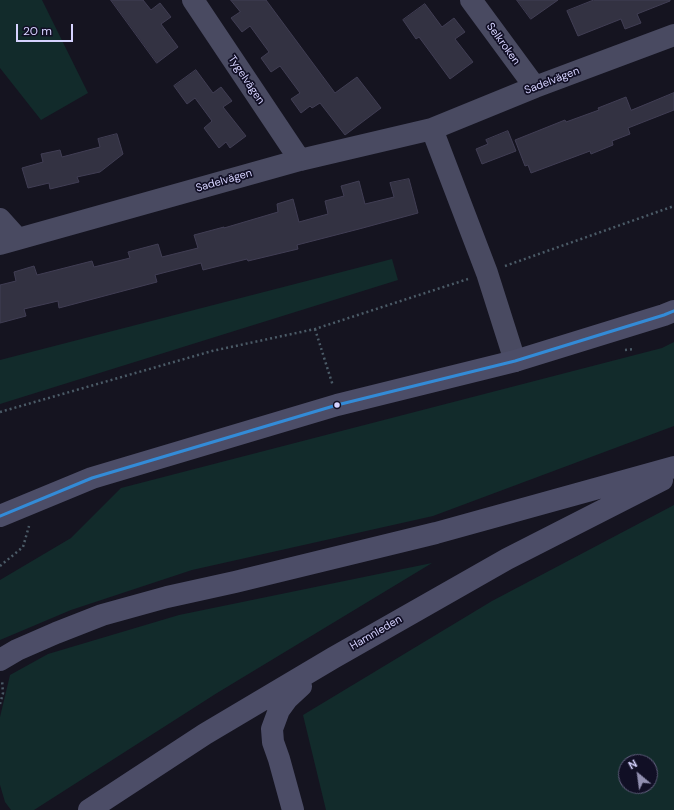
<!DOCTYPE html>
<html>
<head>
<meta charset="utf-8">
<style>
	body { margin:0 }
	#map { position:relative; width:674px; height:810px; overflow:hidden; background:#151420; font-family:"DM Sans",sans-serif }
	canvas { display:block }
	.north { position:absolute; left:618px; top:754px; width:40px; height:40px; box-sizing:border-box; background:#110f25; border:1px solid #605d7c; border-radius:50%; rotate:331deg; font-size:11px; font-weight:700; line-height:16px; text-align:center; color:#d6d3ff }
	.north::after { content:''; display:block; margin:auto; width:14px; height:18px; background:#9290b1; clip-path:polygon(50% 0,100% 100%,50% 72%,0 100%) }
	.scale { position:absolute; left:16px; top:24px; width:57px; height:18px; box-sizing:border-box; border:2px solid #d6d3ff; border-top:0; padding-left:5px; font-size:12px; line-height:14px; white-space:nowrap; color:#d6d3ff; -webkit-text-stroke:3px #110f25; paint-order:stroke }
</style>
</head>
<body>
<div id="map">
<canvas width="674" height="810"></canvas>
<div class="north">N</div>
<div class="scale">20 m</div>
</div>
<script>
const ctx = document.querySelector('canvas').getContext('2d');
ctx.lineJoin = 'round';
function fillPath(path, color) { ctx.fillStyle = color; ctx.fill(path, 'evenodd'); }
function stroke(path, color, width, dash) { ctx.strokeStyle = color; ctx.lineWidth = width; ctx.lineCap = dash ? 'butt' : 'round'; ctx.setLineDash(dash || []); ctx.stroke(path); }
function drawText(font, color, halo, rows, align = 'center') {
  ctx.font = font + ' "DM Sans",sans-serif'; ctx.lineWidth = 3.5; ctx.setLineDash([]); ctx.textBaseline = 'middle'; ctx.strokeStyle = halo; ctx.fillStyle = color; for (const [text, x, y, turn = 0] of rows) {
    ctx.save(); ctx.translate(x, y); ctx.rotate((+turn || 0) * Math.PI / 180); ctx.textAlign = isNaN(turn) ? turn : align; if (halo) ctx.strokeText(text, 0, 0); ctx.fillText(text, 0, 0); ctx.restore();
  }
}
const green = new Path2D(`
	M0,0h42l46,93 -47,27 -41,-52z
	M392,259l6,21 -398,124v-44z
	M674,342v84l-241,90 -241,54 -121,40 -71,30v-60l71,-42 50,-50 541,-140z
	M674,505v305h-348l-23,-95 189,-114zM626,762h24v24h-24z
	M432,563l-215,130 -183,117h-23l-6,-8 -5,-17v-68l10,-42 38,-21 131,-39z`);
const building = new Path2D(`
	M111,0h32l8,10 9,-7 11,14 -10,7 17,23 -21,16z
	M231,0h35l69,93 22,-16 24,31 -36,27 -25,-32 -8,5 -2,-2 -9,7 -10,-14 9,-6 -20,-27 -9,6 -10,-14 8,-6 -19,-26 -8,6 -11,-14 9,-6z
	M517,0h41l-27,19z
	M594,0h76v1l-33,13 4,9 -16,6 -4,-10 -43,17 -11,-25z
	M425,4l17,23 12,-9 11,14 -10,7 18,23 -23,17 -31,-42 -3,2 -13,-19z
	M196,70l17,23 8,-6 11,14 -9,6 23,29 -16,12 -4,-6 -7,6 -15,-20 8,-7 -17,-23 -8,6 -13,-18z
	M674,93v17l-46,18 2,6 -18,7 1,4 -22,9 -1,-3 -59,22 -3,-8 -3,1 -10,-26 50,-20 1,2 33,-12 -1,-2 28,-11 5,13z
	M508,131l8,20 -34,13 -6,-15 12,-5 -2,-4z
	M117,134l6,20 -23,18 -23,5 2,5 -29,7 -1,-6 -21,5 -6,-20 21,-6 -2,-8 19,-4 2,7 38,-10 -2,-8z
	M409,179l9,34 -59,16 -62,16 1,4 -50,12 -1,-2 -44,11 -2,-7 -46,12 2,7 -98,26 -1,-7 -34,8 2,7 -26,7v-38l16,-4 -2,-9 20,-6 3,9 55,-14 2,6 36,-9 -2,-6 30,-8 4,13 36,-9 -4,-13 30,-8v1l54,-16 -1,-8 16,-5 6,23 29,-8 -3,-13 19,-5 -3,-10 18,-5 6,23 29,-7 -4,-14z`);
const path = new Path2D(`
	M505,266l169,-60
	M315,329l18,57
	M625,350l10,-1
	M0,412l212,-61 103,-22 153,-50
	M0,566l23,-19 6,-21
	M0,704l3,-11 -1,-13`);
const street = new Path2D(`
	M193,0l107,160
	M471,0l64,87
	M432,129l55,144 28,88
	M0,219l18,20
	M0,244l18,-5 282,-79 132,-31 103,-42 139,-52`);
const secondary = new Path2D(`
	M0,516l92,-38 245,-73 178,-44 149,-46 10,-4
	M0,660l17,-10 39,-17 46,-18 65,-18 68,-15 201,-49 238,-66
	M89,810l116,-76 128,-76 174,-99 155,-79
	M293,810l-14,-51 -6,-17 -1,-13 7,-19 8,-11 14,-13`);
const bus1 = new Path2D(`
	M0,516l92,-38 245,-73 178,-44 149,-46 10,-4`);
const markers = [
	[337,405,3.5,"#d6d3ff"]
];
const streetNames = [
	["Selkroken",503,44,54],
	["Tygelvägen",246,80,56],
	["Sadelvägen",552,81,-21],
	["Sadelvägen",224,181,-16],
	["Hamnleden",376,633,-30]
];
fillPath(green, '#122b2b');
fillPath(building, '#333242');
stroke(building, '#413e54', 1);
stroke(path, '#4b5b67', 2.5, [2, 3]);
stroke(street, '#494a61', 22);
stroke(secondary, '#4c4d67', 22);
stroke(bus1, '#338bd7', 3);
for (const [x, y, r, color] of markers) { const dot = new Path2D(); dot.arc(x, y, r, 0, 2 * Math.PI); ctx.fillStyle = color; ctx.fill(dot); stroke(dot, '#110f25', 1.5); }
drawText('11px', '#d6d3ff', '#110f25', streetNames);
</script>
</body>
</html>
